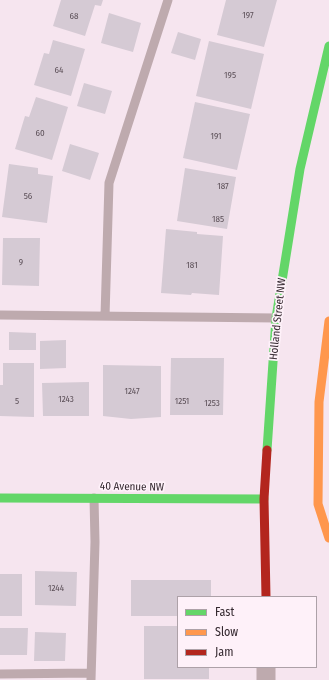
<!DOCTYPE html>
<html>
<head>
<meta charset="utf-8">
<style>
	body { margin:0 }
	#map { position:relative; width:329px; height:680px; overflow:hidden; background:#f6e5ef; font-family:"Fira Sans Condensed",sans-serif }
	canvas { display:block }
	.legend { position:absolute; left:177px; top:596px; width:140px; height:72px; box-sizing:border-box; background:#fef1f9; border:1px solid #ada1a8; margin:0; padding:5px 7px; list-style:none; font-size:12px; color:#34282f }
	.legend li { display:flex; align-items:center; gap:8px; height:20px }
	.legend b { width:20px; border:1px solid #ada1a8 }
</style>
</head>
<body>
<div id="map">
<canvas width="329" height="680"></canvas>
<ul class="legend">
<li><b style="height:5px;background:#63d668"></b>Fast</li>
<li><b style="height:5px;background:#ff974d"></b>Slow</li>
<li><b style="height:5px;background:#b3261e"></b>Jam</li>
</ul>
</div>
<script>
const ctx = document.querySelector('canvas').getContext('2d');
ctx.lineJoin = 'round';
function fillPath(path, color) { ctx.fillStyle = color; ctx.fill(path, 'evenodd'); }
function stroke(path, color, width, dash) { ctx.strokeStyle = color; ctx.lineWidth = width; ctx.lineCap = dash ? 'butt' : 'round'; ctx.setLineDash(dash || []); ctx.stroke(path); }
function drawText(font, color, halo, rows, align = 'center') {
  ctx.font = font + ' "Fira Sans Condensed",sans-serif'; ctx.lineWidth = 3.5; ctx.setLineDash([]); ctx.textBaseline = 'middle'; ctx.strokeStyle = halo; ctx.fillStyle = color; for (const [text, x, y, turn = 0] of rows) {
    ctx.save(); ctx.translate(x, y); ctx.rotate((+turn || 0) * Math.PI / 180); ctx.textAlign = isNaN(turn) ? turn : align; if (halo) ctx.strokeText(text, 0, 0); ctx.fillText(text, 0, 0); ctx.restore();
  }
}
const building = new Path2D(`
	M61,0h42l-2,6 -6,-1 -10,31 -32,-10z
	M226,0h51l-13,47 -47,-12z
	M109,13l32,10 -8,29 -32,-9z
	M178,32l23,7 -6,21 -24,-7z
	M53,40l32,9 -14,47 -37,-11 10,-32 5,1z
	M209,41l55,13 -13,55 -55,-13z
	M84,83l28,8 -7,23 -28,-8z
	M36,97l32,10 -16,53 -37,-11 10,-33 4,1z
	M195,102l55,12 -13,56 -54,-12z
	M70,144l29,9 -9,27 -28,-9z
	M9,164l29,4v6l15,2 -6,47 -45,-6z
	M185,168l51,9 -9,52 -50,-8z
	M166,229l31,3v2l26,2 -4,59 -27,-2 -1,2 -30,-2z
	M3,238h37l-1,48 -37,-1z
	M9,332l27,1v17h-27z
	M66,340v28l-26,1v-28z
	M171,358h53l-1,57h-53z
	M3,363h31v54l-34,-1v-31h3z
	M103,365l58,1v51l-30,2 -28,-3z
	M89,382v34h-46l-1,-33z
	M35,571l42,1 -1,34 -41,-1z
	M0,574h22v42h-22z
	M131,580h80v17h-33v19h-47z
	M144,626h34v41h31v12h-65z
	M0,628h28l-1,27h-27z
	M35,632l31,1 -1,28h-31z`);
const lane = new Path2D(`
	M0,315l276,3
	M105,316l4,-133 59,-183
	M0,674l91,-1
	M91,680l4,-138 -1,-44`);
const street = new Path2D(`
	M266,680v-13`);
const fast = new Path2D(`
	M267,450l9,-132 24,-149 29,-123
	M0,498l264,1`);
const slow = new Path2D(`
	M329,321l-10,81 -1,102 11,34`);
const jam = new Path2D(`
	M266,597l-2,-98 3,-49`);
const numberNames = [
	["197",248,15],
	["68",74,16],
	["64",59,70],
	["195",230,75],
	["60",40,133],
	["191",216,136],
	["187",223,186],
	["56",28,196],
	["185",218,219],
	["9",21,262],
	["181",192,265],
	["1247",132,391],
	["1243",66,399],
	["5",17,401],
	["1251",182,401],
	["1253",212,403],
	["1244",56,588]
];
const streetNames = [
	["Holland Street NW",278,319,-84],
	["40 Avenue NW",132,487,1]
];
fillPath(building, '#d5cad4');
stroke(lane, '#beaaae', 9);
stroke(street, '#beaaae', 19);
stroke(fast, '#63d668', 9);
stroke(slow, '#ff974d', 9);
stroke(jam, '#b3261e', 9);
drawText('9px', '#5c5058', null, numberNames);
drawText('11px', '#34282f', '#fef1f9', streetNames);
</script>
</body>
</html>
